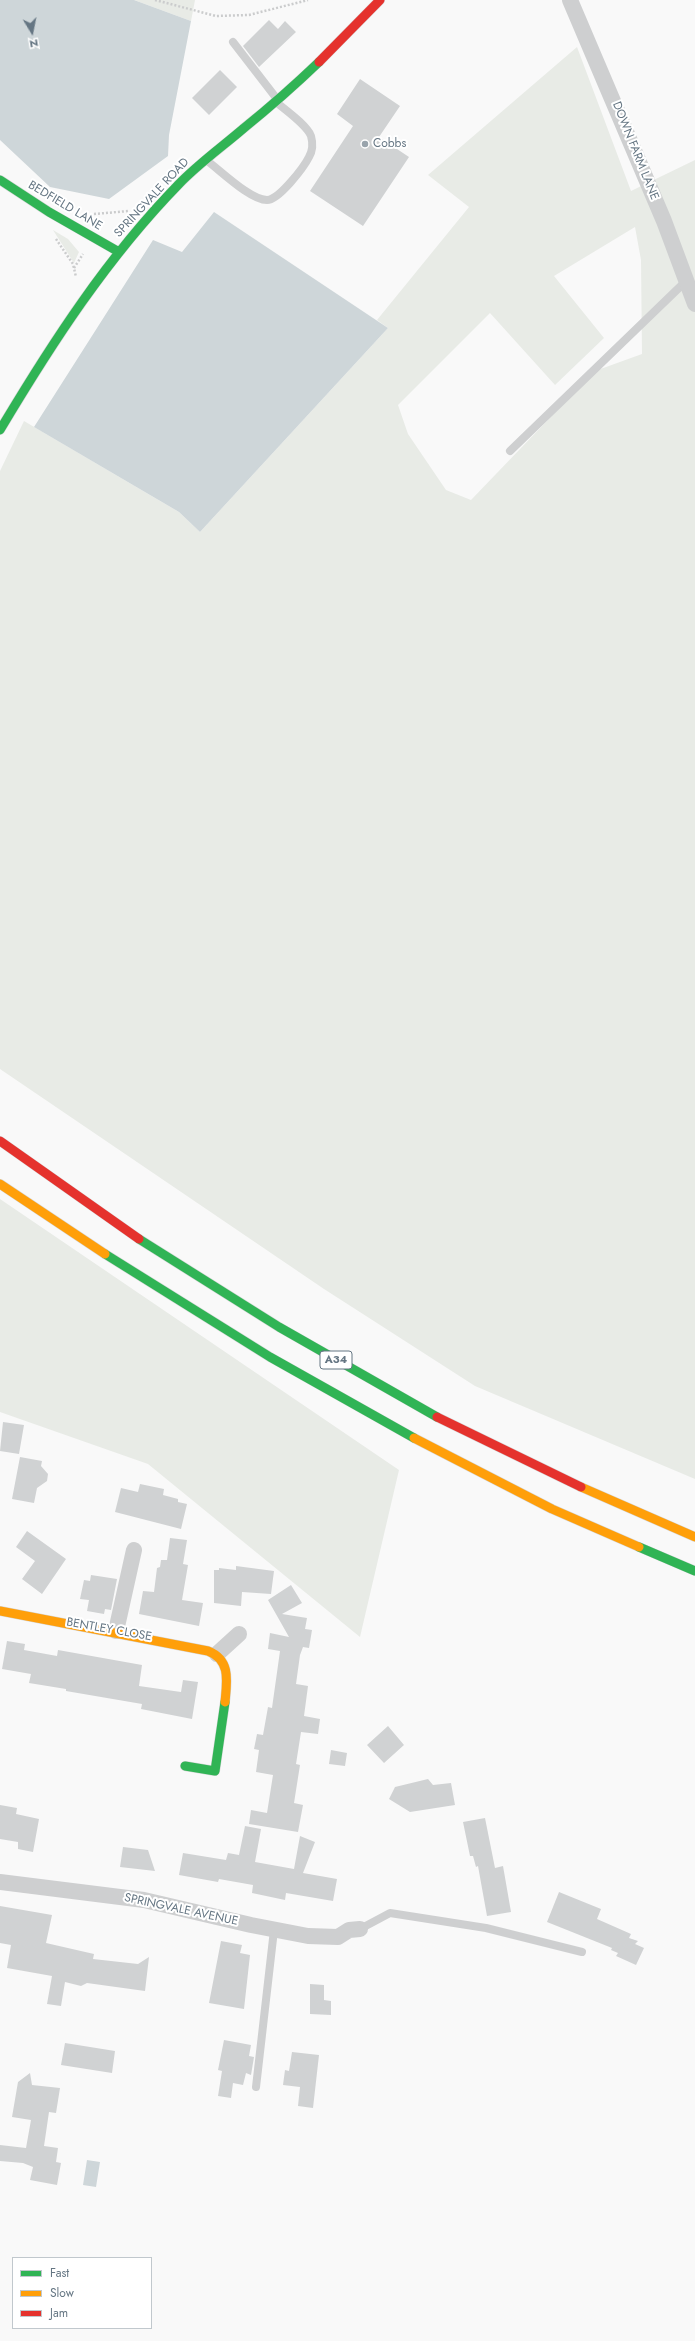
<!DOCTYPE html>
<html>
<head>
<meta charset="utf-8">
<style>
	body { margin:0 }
	#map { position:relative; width:695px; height:2341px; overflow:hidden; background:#f9f9f9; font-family:Jost,sans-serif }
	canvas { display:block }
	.legend { position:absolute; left:12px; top:2257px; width:140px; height:72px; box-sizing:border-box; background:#fff; border:1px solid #c1c8cd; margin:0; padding:5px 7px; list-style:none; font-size:12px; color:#657683 }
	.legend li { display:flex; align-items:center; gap:8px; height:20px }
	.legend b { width:20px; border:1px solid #c1c8cd }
	.north { position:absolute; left:12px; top:12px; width:40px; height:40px; -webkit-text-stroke:3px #fff; paint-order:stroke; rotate:170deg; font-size:11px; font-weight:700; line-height:16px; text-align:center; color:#657683 }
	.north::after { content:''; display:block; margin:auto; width:14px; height:18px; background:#657683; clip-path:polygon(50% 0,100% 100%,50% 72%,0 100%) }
</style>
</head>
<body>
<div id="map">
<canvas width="695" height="2341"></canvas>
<ul class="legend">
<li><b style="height:5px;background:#30b455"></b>Fast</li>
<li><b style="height:5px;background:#ff9f0a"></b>Slow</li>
<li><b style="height:5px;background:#e5322d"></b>Jam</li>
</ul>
<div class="north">N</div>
</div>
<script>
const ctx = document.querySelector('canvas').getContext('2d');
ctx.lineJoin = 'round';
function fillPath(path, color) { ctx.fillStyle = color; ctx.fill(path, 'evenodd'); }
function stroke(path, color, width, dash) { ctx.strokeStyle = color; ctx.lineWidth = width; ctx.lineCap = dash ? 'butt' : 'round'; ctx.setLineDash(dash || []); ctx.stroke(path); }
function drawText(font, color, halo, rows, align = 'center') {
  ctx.font = font + ' Jost,sans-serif'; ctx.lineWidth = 4; ctx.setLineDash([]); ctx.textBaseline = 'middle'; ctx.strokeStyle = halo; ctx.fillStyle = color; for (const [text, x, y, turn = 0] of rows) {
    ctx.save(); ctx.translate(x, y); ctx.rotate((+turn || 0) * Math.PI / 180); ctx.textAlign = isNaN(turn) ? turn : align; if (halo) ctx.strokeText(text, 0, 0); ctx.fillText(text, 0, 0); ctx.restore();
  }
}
const green = new Path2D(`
	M134,0h61l-4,21z
	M577,47l54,144 64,-31v1319l-220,-93 -151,-97 -324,-220v-598l24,-50 155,91 21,20 188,-204 -11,-8 92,-113 -41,-32zM635,227l6,33 1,94 -47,17 -124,129 -25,-10 -38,-56 -10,-29 92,-92 65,72 49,-47 -50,-62z
	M53,230l15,9 11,13 -5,11z
	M0,1199l399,271 -39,167 -212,-173 -148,-52z`);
const water = new Path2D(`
	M0,0h134l57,21 -22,114 -1,21 -59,43 -59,-12 -50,-47z
	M214,212l174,116 -188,204 -21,-20 -145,-85 119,-187 29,12z
	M87,2160l13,2 -4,25 -13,-2z`);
const building = new Path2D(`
	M269,20l9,9 7,-8 11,11 -37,35 -16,-21z
	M220,70l17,17 -28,28 -17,-17z
	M360,79l40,27 -21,31 30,20 -46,69 -53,-35 43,-65 -16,-12z
	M3,1422l21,3 -5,29 -19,-3z
	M20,1457l22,4 -1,5 7,8 -1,7 -10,7 -3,15 -22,-4z
	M140,1484l24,5 -1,6 15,4v3l9,2 -6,25 -66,-17 6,-24 17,4z
	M27,1531l39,28 -24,35 -20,-15 13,-18 -19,-14z
	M170,1538l17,2 -4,24 5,1 -6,35 21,3 -4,23 -60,-12 4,-23 11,1 3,-24 3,-1 1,-7h6z
	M236,1566l38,5 -3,23 -29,-2 -1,14 -27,-3v-33h5v-2l17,2z
	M91,1575l26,4 -6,31 -6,-1 -1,5 -17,-3 2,-11 -9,-1 4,-19 6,1z
	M291,1585l11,18 -20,11 25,4 -2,11 7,1 -3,18 -6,-1 -3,8 -4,29 12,2 -4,30 16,3 -2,15 -17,-2 -5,32 4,1 -6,38 9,2 -5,27 -49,-8 2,-14 16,3 6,-38 -17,-3 3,-22 -5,-1 3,-15 6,1 5,-28 4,1 8,-57 -12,-2 2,-16 19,4 -21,-37z
	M7,1641l18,3 -1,6 33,6 1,-6 84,15 -3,21 42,6 2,-12 15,2 -6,37 -51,-10 1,-5 -76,-13v-2l-37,-6 2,-9 -29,-5z
	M388,1726l16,19 -20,18 -17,-18z
	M331,1750l16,3 -2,13 -16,-2z
	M428,1779l5,6 18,-2 4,22 -45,7 -21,-13 6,-12z
	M0,1805l17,3 -1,6 23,5 -6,33 -15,-3v-7l-18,-3z
	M485,1818l10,50 8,-2 8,46 -24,4 -9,-50 -2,1 -3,-11h-3l-7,-34z
	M245,1826l16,3 -6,33 39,7 6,-33 15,6 -12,31 34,6 -4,22 -47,-8 -1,7 -33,-7 1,-8 -34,-6 -1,3 -39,-7 4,-22 43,7 2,-7 11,2z
	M123,1847l25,3 7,21 -35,-4z
	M559,1892l42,17 -4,10 34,15 -2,4 9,3 -3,3 9,4 -8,17 -20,-9 2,-3 -7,-3 1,-2 -65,-26z
	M0,1906l52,9 -6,28 48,11 -1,5 45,5 11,-7 -4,34 -58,-8 -6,3 -16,-4 -4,24 -14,-2 5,-28 -45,-8 4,-23 -11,-2z
	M221,1941l21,4 -2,8 10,2 -6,54 -35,-6z
	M310,1984l14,1v15l7,1v14l-21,-1z
	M224,2040l27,5 -2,11 5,1 -3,18 -5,-2 -3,12 -10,-2 -2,15 -13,-2 4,-25 -4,-1z
	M65,2043l50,8 -3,22 -51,-8z
	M292,2052l27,3 -6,53 -15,-2 2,-19 -17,-2 2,-15 4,1z
	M30,2073l2,12 28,3 -4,25 -7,-1 -5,34 14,2 -2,14 5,1 -4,22 -27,-5 3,-13 -10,-4 -23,-2v-16l26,3 5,-28 -19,-3 6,-35z`);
const path = new Path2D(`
	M155,0l61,16 33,-1 59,-15
	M94,214l35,-3
	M56,239l17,25 3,13
	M74,268l9,-14`);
const lane = new Path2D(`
	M233,42l44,57
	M206,160c14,10 44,40 61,40 12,0 37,-33 42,-43 4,-7 4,-14 2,-21 -4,-11 -27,-27 -35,-34
	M510,451l175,-169
	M360,1929l30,-16 96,15 96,24
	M256,2087l18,-157`);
const street = new Path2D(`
	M570,0l94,221 31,83
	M116,1631l18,-81
	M217,1654l22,-20
	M0,1882l144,18 107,25 57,11 30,1 11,-7 11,-1`);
const fast = new Path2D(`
	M0,180l49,32 70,40
	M0,430c52,-87 107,-172 178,-245 20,-21 44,-38 66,-57 26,-21 51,-43 75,-66
	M139,1239l140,88 158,90
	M105,1254l165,103 144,81
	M639,1547l56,24
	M185,1766l30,5 10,-69`);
const slow = new Path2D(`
	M0,1184l105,70
	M414,1438l138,71 87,38
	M581,1487l114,50
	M0,1611l208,40c23,9 19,30 17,51`);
const jam = new Path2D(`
	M319,62l61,-62
	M0,1141l139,98
	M437,1417l144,70`);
const markers = [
	[365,144,4,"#99a4ac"]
];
const shields = [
	[336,1360,32]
];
const shieldNames = [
	["A34",336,1360]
];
const poiNames = [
	["Cobbs",373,144]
];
const streetNames = [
	["DOWN FARM LANE",635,151,68],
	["SPRINGVALE ROAD",152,198,-47],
	["BEDFIELD LANE",65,206,31],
	["BENTLEY CLOSE",109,1630,10],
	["SPRINGVALE AVENUE",181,1910,12]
];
fillPath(green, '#e8ebe6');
fillPath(water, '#ced6d9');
fillPath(building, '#d0d2d3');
stroke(fast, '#d5d6d7', 10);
stroke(slow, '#d5d6d7', 10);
stroke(jam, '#d5d6d7', 10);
stroke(path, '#cbcccd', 2.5, [2, 2]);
stroke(lane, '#cecfd0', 8);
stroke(street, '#cecfd0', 16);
stroke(fast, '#30b455', 9);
stroke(slow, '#ff9f0a', 9);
stroke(jam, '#e5322d', 9);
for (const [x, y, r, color] of markers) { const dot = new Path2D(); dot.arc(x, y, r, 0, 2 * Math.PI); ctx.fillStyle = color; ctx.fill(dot); stroke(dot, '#fff', 1.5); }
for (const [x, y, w] of shields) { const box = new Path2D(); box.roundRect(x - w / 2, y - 9, w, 18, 3); ctx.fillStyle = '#fff'; ctx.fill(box); stroke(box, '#657683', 1); }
drawText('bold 11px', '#657683', null, shieldNames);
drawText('12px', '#657683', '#fff', poiNames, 'left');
drawText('12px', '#657683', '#fff', streetNames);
</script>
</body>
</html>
